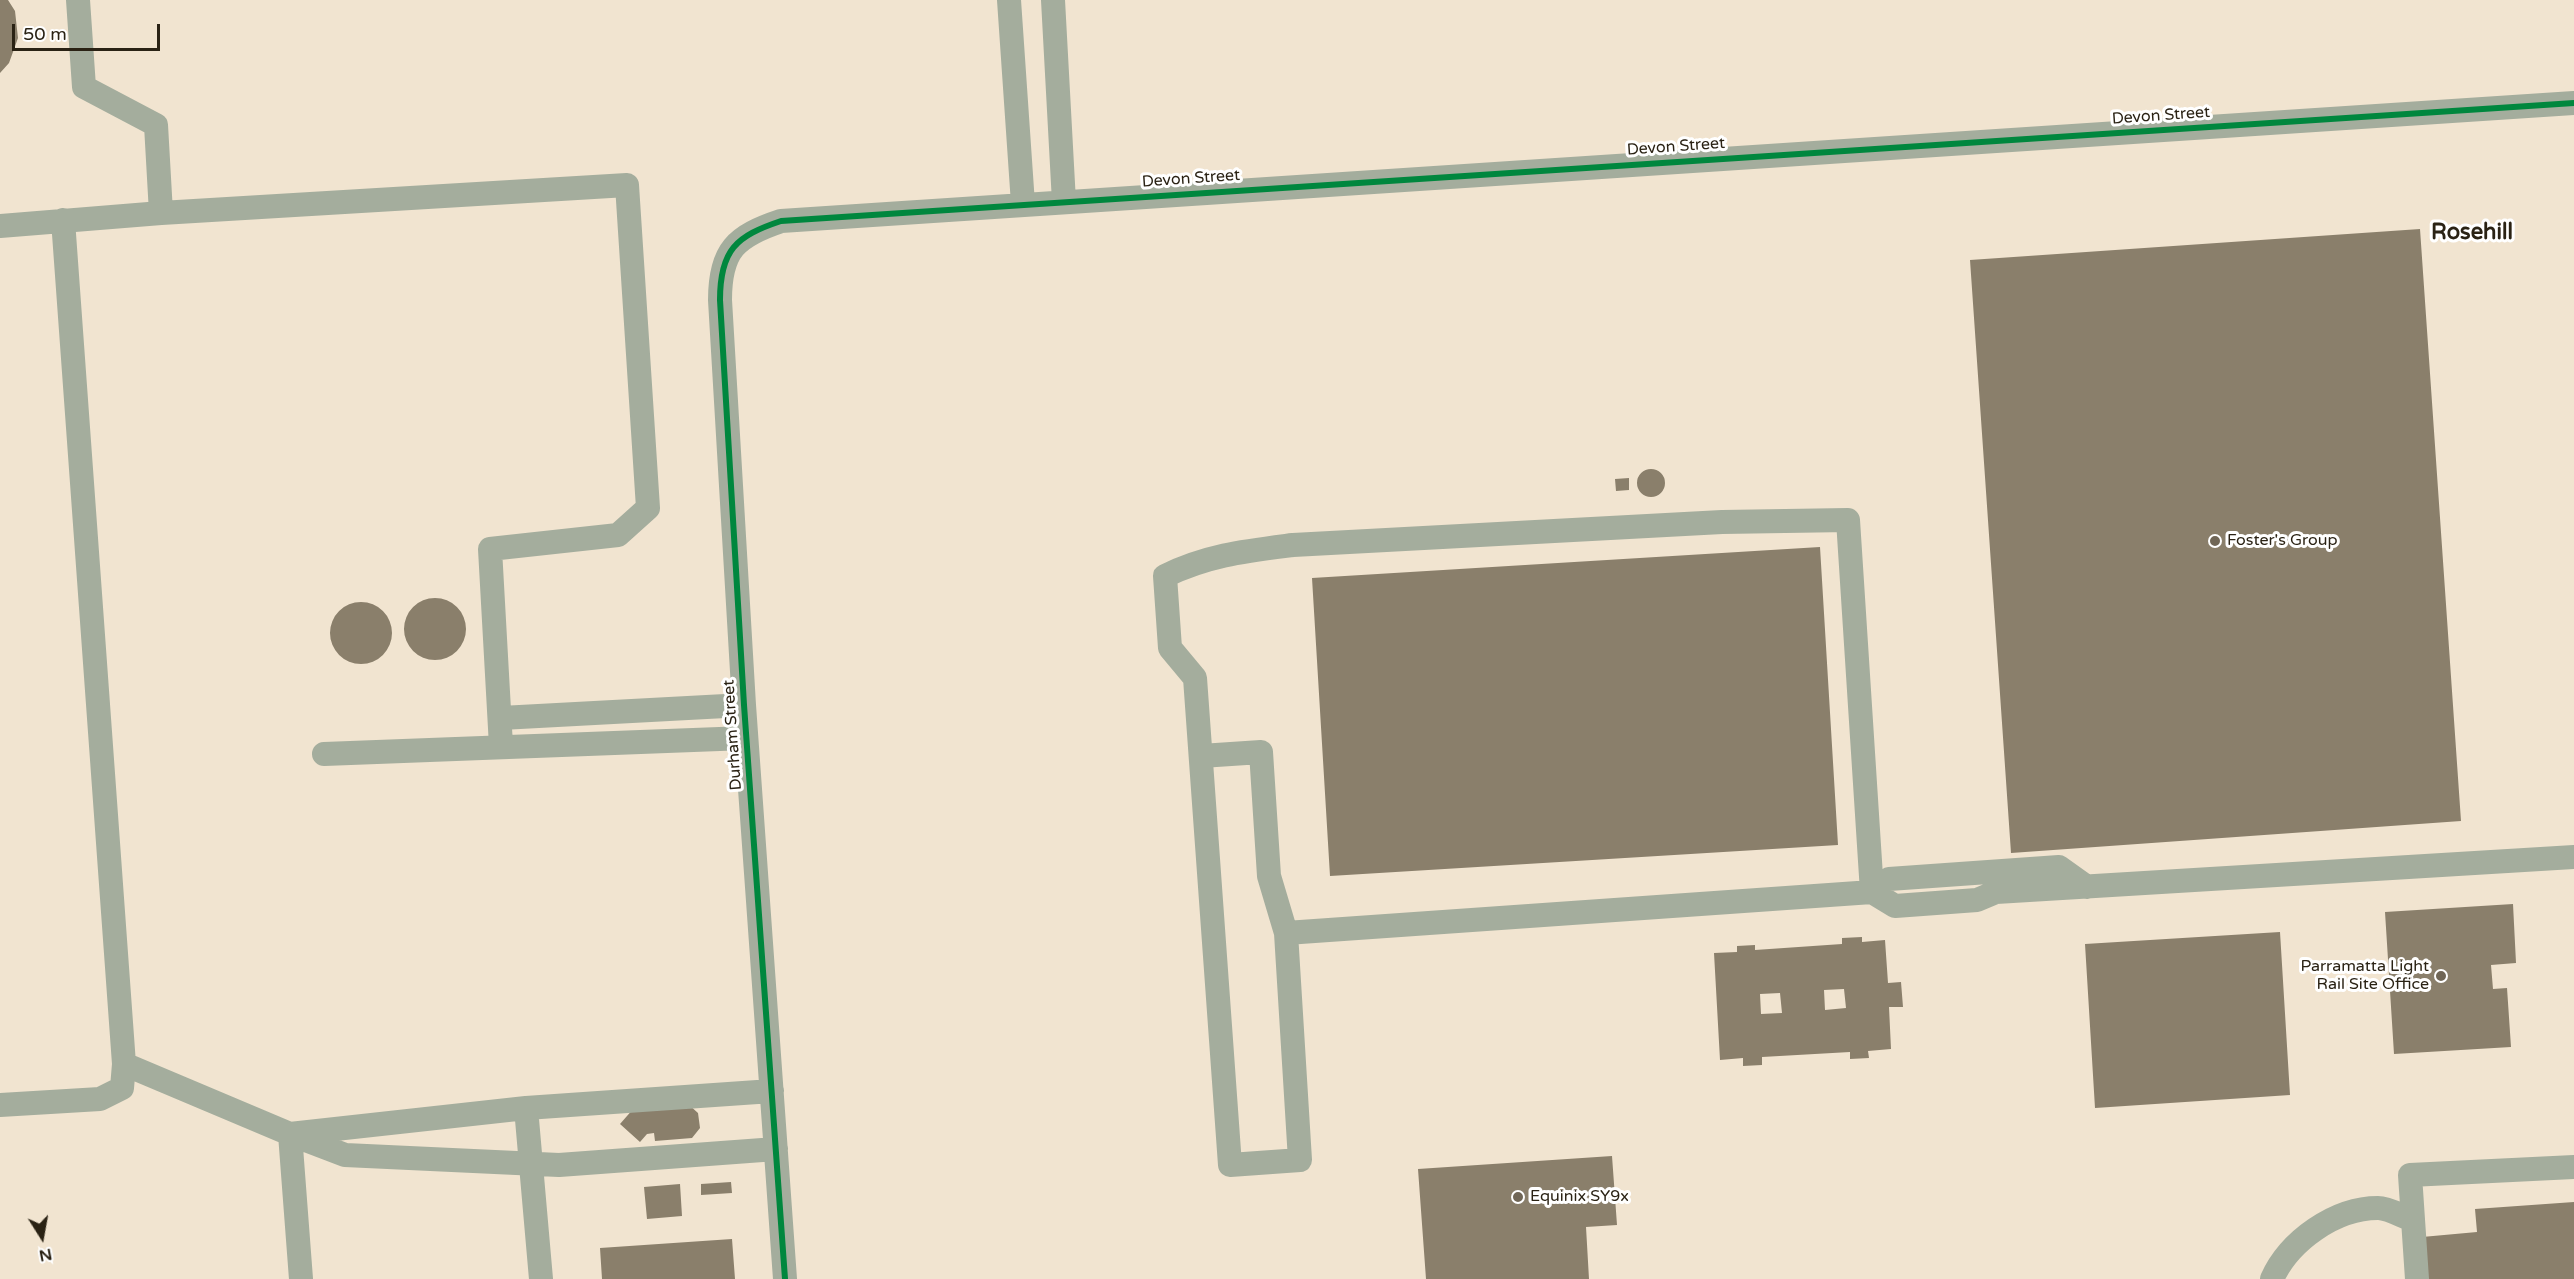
<!DOCTYPE html>
<html>
<head>
<meta charset="utf-8">
<style>
	body { margin:0 }
	#map { position:relative; width:2574px; height:1279px; overflow:hidden; background:#f1e4d0; font-family:"Varela Round",sans-serif }
	canvas { display:block }
	.north { position:absolute; left:12px; top:1207px; width:60px; height:60px; -webkit-text-stroke:4px #fff; paint-order:stroke; rotate:169deg; font-size:16px; font-weight:700; line-height:24px; text-align:center; color:#2a2214 }
	.north::after { content:''; display:block; margin:auto; width:21px; height:27px; background:#2a2214; clip-path:polygon(50% 0,100% 100%,50% 72%,0 100%) }
	.scale { position:absolute; left:12px; top:24px; width:148px; height:27px; box-sizing:border-box; border:3px solid #2a2214; border-top:0; padding-left:8px; font-size:18px; line-height:21px; white-space:nowrap; color:#2a2214; -webkit-text-stroke:4px #fff; paint-order:stroke }
</style>
</head>
<body>
<div id="map">
<canvas width="2574" height="1279"></canvas>
<div class="north">N</div>
<div class="scale">50 m</div>
</div>
<script>
const ctx = document.querySelector('canvas').getContext('2d');
ctx.lineJoin = 'round';
function fillPath(path, color) { ctx.fillStyle = color; ctx.fill(path, 'evenodd'); }
function stroke(path, color, width, dash) { ctx.strokeStyle = color; ctx.lineWidth = width; ctx.lineCap = dash ? 'butt' : 'round'; ctx.setLineDash(dash || []); ctx.stroke(path); }
function drawText(font, color, halo, rows, align = 'center') {
  ctx.font = font + ' "Varela Round",sans-serif'; ctx.lineWidth = 6; ctx.setLineDash([]); ctx.textBaseline = 'middle'; ctx.strokeStyle = halo; ctx.fillStyle = color; for (const [text, x, y, turn = 0] of rows) {
    ctx.save(); ctx.translate(x, y); ctx.rotate((+turn || 0) * Math.PI / 180); ctx.textAlign = isNaN(turn) ? turn : align; if (halo) ctx.strokeText(text, 0, 0); ctx.fillText(text, 0, 0); ctx.restore();
  }
}
const building = new Path2D(`
	M0,0h8l7,11 3,27 -9,25 -9,10z
	M2420,229l41,592 -450,32 -41,-593z
	M1637 483a14 14 0 1 1 28 0a14 14 0 1 1-28 0Z
	M1629,478v12l-13,1 -1,-12z
	M1820,547l18,298 -508,31 -18,-298z
	M404 629a31 31 0 1 1 62 0a31 31 0 1 1-62 0Z
	M330 633a31 31 0 1 1 62 0a31 31 0 1 1-62 0Z
	M2513,904l3,59 -25,2 2,24 14,-1 4,59 -117,7 -9,-142z
	M2280,932l10,163 -195,13 -10,-164z
	M1862,937v5l23,-2 3,43 13,-1 2,25h-14l2,42 -23,2 1,7 -19,1v-7l-88,5v8l-19,1v-8l-23,2 -6,-107 23,-1v-6l18,-1v5l87,-6v-6zM1844,989l2,19 -21,2 -1,-20zM1780,993l2,20 -21,1 -1,-20z
	M688,1104l10,9 2,15 -8,10 -37,3 -1,-8 -7,1 -7,8 -20,-18 14,-16z
	M1612,1156l5,69 -31,2 3,52h-163l-8,-110z
	M731,1182l1,11 -31,2v-11z
	M680,1184l2,32 -35,3 -3,-32z
	M2574,1202v77h-149l-3,-42 55,-5 -2,-23z
	M732,1239l3,40h-133l-2,-31z`);
const minor = new Path2D(`
	M78,0l6,87 72,38 5,88
	M1009,0l14,204
	M1053,0l11,202
	M63,220l61,844
	M0,226l161,-13 466,-28 21,323 -30,27 -128,14 11,197
	M501,718l243,-13
	M324,754l422,-16
	M1201,756l60,-4 8,124 17,57 14,227 -70,5 -35,-487 -25,-30 -5,-72c43,-21 81,-25 128,-31l429,-23 126,-2 24,372
	M1872,892l23,14 82,-6 19,-8 578,-35
	M1286,933l586,-41 17,-13 170,-12 28,20
	M0,1105l100,-6 22,-11 2,-24 166,70 236,-26 246,-17
	M526,1108l15,171
	M301,1279l-11,-145 55,21 214,10 217,-16
	M785,1279l-41,-574 -24,-405c0,-50 16,-64 61,-79l1793,-118
	M2272,1279c17,-38 63,-71 106,-71 11,0 25,9 35,12
	M2417,1279l-7,-104 164,-8`);
const cycleway = new Path2D(`
	M785,1279l-41,-574 -24,-405c0,-50 16,-64 61,-79l1793,-118`);
const markers = [
	[2215,541,6,"#706656"],
	[2441,976,6,"#706656"],
	[1518,1197,6,"#706656"]
];
const streetNames = [
	["Devon Street",2161,116,-4],
	["Devon Street",1676,147,-4],
	["Devon Street",1191,179,-4],
	["Durham Street",733,735,-94]
];
const poiNames = [
	["Foster's Group",2227,541],
	["Parramatta Light",2429,967,"right"],
	["Rail Site Office",2429,985,"right"],
	["Equinix SY9x",1530,1197]
];
const districtNames = [
	["Rosehill",2472,233]
];
fillPath(building, '#8a7f6b');
stroke(minor, '#a4ad9d', 24);
stroke(cycleway, '#00873e', 6);
for (const [x, y, r, color] of markers) { const dot = new Path2D(); dot.arc(x, y, r, 0, 2 * Math.PI); ctx.fillStyle = color; ctx.fill(dot); stroke(dot, '#fff', 2); }
drawText('16px', '#2a2214', '#fff', streetNames);
drawText('16px', '#2a2214', '#fff', poiNames, 'left');
drawText('bold 22px', '#2a2214', '#fff', districtNames);
</script>
</body>
</html>
